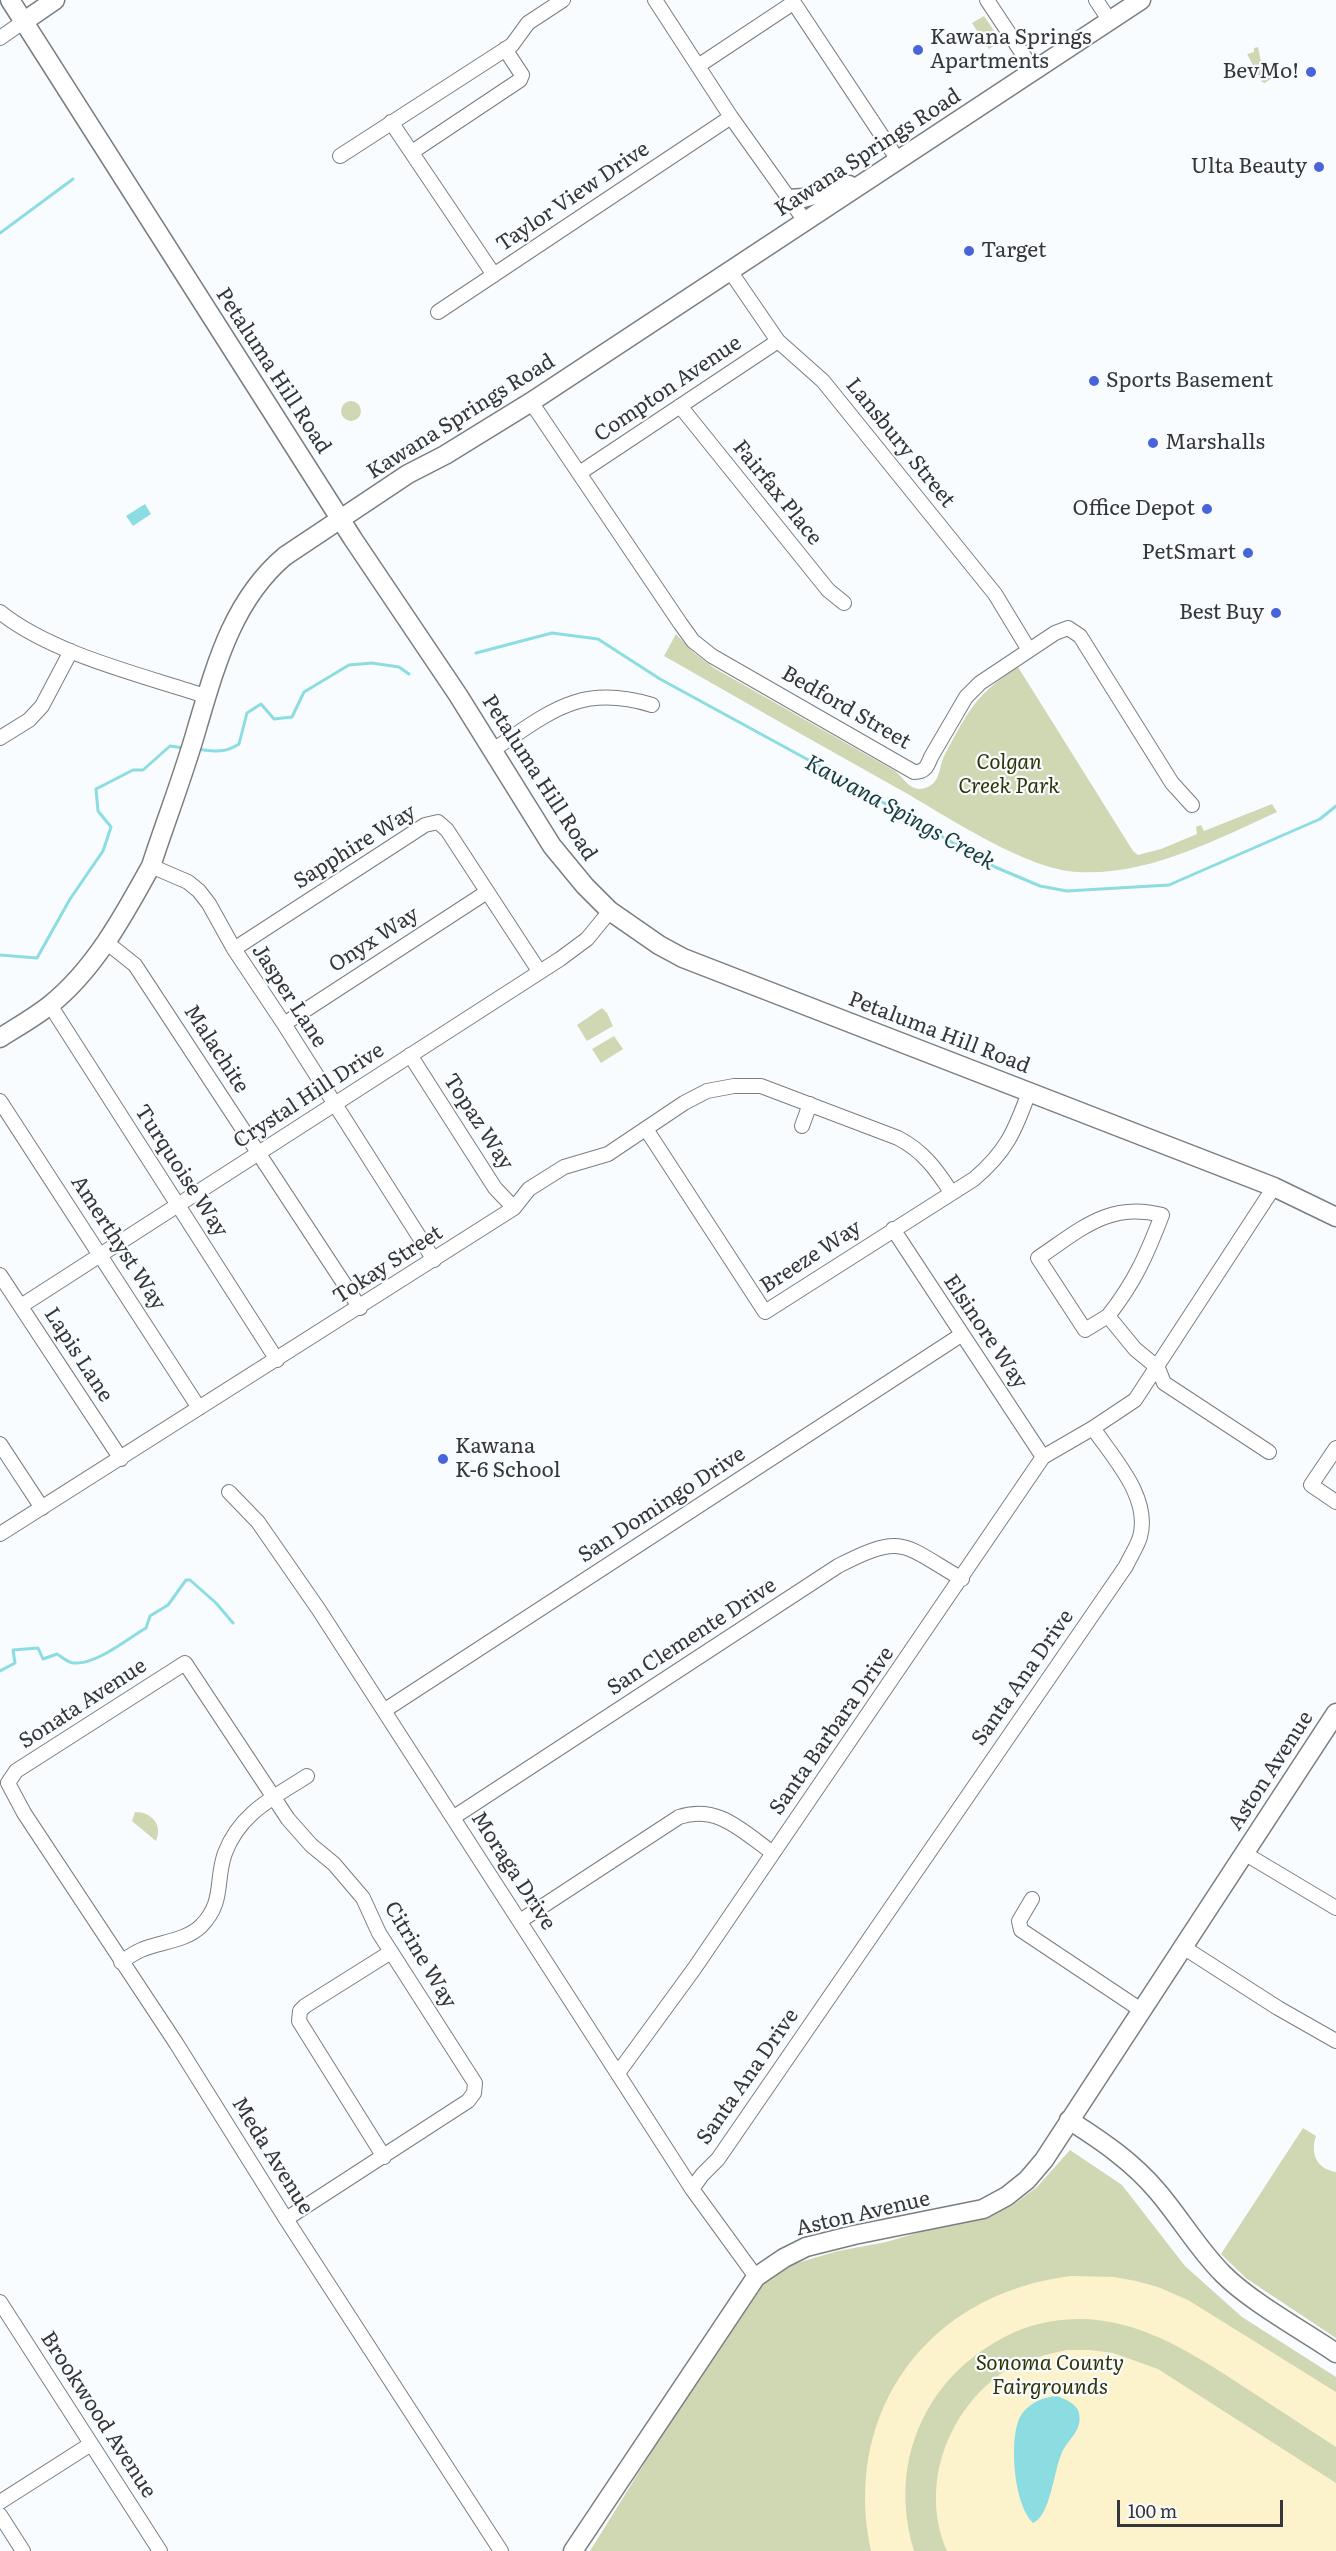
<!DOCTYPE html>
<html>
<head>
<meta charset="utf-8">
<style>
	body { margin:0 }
	#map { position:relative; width:1336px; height:2551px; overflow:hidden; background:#f9fcff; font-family:Literata,serif }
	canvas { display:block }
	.scale { position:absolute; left:1117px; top:2500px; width:166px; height:27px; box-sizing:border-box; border:3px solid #353637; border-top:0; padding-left:8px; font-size:18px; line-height:21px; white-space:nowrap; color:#353637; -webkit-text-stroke:4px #f9fcff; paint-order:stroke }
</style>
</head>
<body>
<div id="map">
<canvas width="1336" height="2551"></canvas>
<div class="scale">100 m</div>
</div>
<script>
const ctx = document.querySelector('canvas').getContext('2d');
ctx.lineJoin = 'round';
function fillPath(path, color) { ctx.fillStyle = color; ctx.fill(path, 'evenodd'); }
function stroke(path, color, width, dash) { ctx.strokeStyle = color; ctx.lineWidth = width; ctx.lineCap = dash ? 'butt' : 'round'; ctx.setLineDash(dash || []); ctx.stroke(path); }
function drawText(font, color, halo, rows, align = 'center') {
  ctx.font = font + ' Literata,serif'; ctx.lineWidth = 4.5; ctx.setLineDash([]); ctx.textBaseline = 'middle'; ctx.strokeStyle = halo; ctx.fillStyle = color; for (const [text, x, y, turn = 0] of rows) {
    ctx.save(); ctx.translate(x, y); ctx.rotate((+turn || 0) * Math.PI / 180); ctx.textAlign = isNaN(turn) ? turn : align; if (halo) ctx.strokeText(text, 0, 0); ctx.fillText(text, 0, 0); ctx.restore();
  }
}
const green = new Path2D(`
	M984,16l17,25 -12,8 -17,-26z
	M1258,47l6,30 7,-2 2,2 -8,6 -3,-1 -15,-28 7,-2v-4z
	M341 411a10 10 0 1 1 20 0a10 10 0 1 1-20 0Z
	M676,634l17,18 21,16 181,103c9,7 16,22 30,17 17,-5 13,-22 20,-34 24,-44 30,-59 73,-87l115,184 5,4 23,-6 36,-15 -1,-7 5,-2 3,6 68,-27 5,8c-62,28 -129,64 -199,60 -50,-2 -127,-53 -172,-79 -81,-45 -161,-91 -242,-137z
	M602,1008l5,5 6,13 -26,15 -10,-16z
	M614,1036l9,13 -22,14 -9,-14z
	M135,1812c17,0 28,13 21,29l-24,-20z
	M1303,2128l13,8c-6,18 1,33 20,36v166l-89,-59 -26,-25z
	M1070,2150l52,35 63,81 57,51 94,60v174h-746l111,-179 54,-83 35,-24 48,-14 48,-9 127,-37 24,-18z`);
const sand = new Path2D(`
	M1072,2276l42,1 22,4 22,6 30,13 148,92v55c-32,-21 -63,-41 -95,-62 -70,-46 -138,-87 -224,-54 -30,13 -58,34 -78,61 -34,47 -42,103 -25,159h-43c-30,-141 59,-259 201,-275z
	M1067,2350h23l23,3 45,16 178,114v68h-389c-27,-62 -2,-136 52,-176 19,-14 44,-20 68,-25z`);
const water = new Path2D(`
	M145,504l6,10 -18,12 -7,-10z
	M1057,2396c8,3 20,8 22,17 4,19 -13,27 -18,42 -7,16 -11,61 -28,68 -19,-18 -24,-80 -14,-104 7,-15 23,-22 38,-23z`);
const stream = new Path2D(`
	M0,233l73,-54
	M476,653l76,-20 46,6 62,40 165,90 170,98 45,19 27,5 102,-6 151,-66 16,-13
	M196,749c17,2 28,5 43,-5l8,-31 14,-9 13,15 18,-2 12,-25 45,-27 23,-2 27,4 10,7
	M0,955l37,3 33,-59 33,-48 8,-24 -13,-16 -2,-22 37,-19h10l27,-24 13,2
	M0,1671l15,-8 -2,-13 25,-2 5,11 14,-5c5,3 11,9 17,9 22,2 53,-24 72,-35l4,-12 18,-11 18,-25h4l26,23 17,20`);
const street = new Path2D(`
	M655,0l76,117 74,104
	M792,0l106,160
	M987,0l47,71
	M1096,0l14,21
	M0,38l23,-16
	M698,66l95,-63
	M391,122l103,153
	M412,152l108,-72 2,-5 -17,-26
	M340,156l172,-111 16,-22 35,-23
	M730,271l48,70 45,40 172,213 34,56
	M438,312l293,-195
	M531,402l149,221 13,18 19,15 202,116c11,0 13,-5 17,-15l35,-60 14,-14 75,-50 13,-5 12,8 92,147 20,22
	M680,406l148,184 16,13
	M581,472l197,-131
	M0,612c52,42 142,63 205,84
	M0,738l29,-18 13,-14 29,-55
	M493,750c57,-38 87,-67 159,-45
	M151,866l37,16 11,9 10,13 25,45 50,75 150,236
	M106,942l29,23 225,343
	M234,949l191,-124 13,-3 9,8 92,141
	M50,1005l227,355
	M284,1024l203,-132
	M410,1055l85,133 19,20
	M0,1101l199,307
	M802,1126l8,-22
	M646,1129l119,183 209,-133c32,-27 41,-48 55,-87
	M893,1229l150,228
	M0,1275l121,184
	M21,1306l539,-347 27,-20 23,-28
	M1108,1316l-23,14 -47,-72c42,-28 71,-57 124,-43 -15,39 -27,67 -54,101l27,33 23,19 6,15 105,69
	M0,1444l42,64
	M1336,1448l-25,37 25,17
	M229,1492l29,30 61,88 373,579 64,88
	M0,1534l514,-326 15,-19 35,-22 44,-13 76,-51 23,-12 27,-5h27l137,52c25,13 38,31 53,54
	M385,1710l576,-375
	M454,1817l384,-251c66,-34 65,-21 124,13
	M1244,1853l92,55
	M1032,1899l-13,22 2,9 120,80
	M520,1921l159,-104c39,-13 64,15 94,36
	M1183,1947l95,61 58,33
	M121,1962c6,-4 13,-9 20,-12 18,-8 45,-9 60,-24 24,-24 14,-46 24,-73 15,-40 48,-55 82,-77
	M618,2073l76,-104 349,-512 50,-29
	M384,2157l-85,-136 1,-10 5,-5 86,-54
	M692,2189l10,-14 16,-16 408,-593c4,-9 11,-19 14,-29 11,-40 -27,-79 -47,-109l42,-28 139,-213
	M286,2219l182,-118 6,-8 1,-10 -96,-150 -16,-35 -29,-34 -23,-19 -23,-26 -103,-156 -169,108 -8,12 16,30 152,230 110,176 215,332
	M0,2302l160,249
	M0,2502l91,-58
	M0,2515l23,36`);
const secondary = new Path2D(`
	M10,0l343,539 105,156 94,151 33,40 25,25 49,34 24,13 591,229 62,30
	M23,22l32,-22
	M789,199l14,-1 46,-13
	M0,1038c17,-11 35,-21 50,-33 45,-36 74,-90 101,-139 15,-46 33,-92 46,-138 19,-64 36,-128 88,-172l123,-82 37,-19 86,-53 610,-402
	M1069,2120c33,21 64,42 89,72 23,27 40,57 65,82 28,28 79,56 113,79
	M573,2551l183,-274 28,-19 22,-11 48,-12 129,-26 24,-13 20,-16 17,-20 292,-447`);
const markers = [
	[918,50,6,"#4864d8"],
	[1311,72,6,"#4864d8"],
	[1319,167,6,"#4864d8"],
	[969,251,6,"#4864d8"],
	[1094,381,6,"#4864d8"],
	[1153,443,6,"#4864d8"],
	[1207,509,6,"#4864d8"],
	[1248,553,6,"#4864d8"],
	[1276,613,6,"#4864d8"],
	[443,1459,6,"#4864d8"]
];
const poiNames = [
	["Kawana Springs",930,38],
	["Apartments",930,62],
	["BevMo!",1299,72,"right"],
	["Ulta Beauty",1307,167,"right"],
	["Target",981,251],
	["Sports Basement",1106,381],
	["Marshalls",1165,443],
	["Office Depot",1195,509,"right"],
	["PetSmart",1236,553,"right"],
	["Best Buy",1264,613,"right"],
	["Kawana",455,1447],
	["K-6 School",455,1471]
];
const streetNames = [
	["Kawana Springs Road",868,153,-33],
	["Taylor View Drive",573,197,-34],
	["Petaluma Hill Road",273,371,57],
	["Compton Avenue",668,389,-34],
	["Kawana Springs Road",461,417,-32],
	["Lansbury Street",900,443,51],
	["Fairfax Place",777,493,51],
	["Bedford Street",846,708,30],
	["Petaluma Hill Road",539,778,57],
	["Sapphire Way",355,847,-32],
	["Onyx Way",374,940,-33],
	["Jasper Lane",289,996,57],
	["Petaluma Hill Road",939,1033,21],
	["Malachite",216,1049,57],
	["Crystal Hill Drive",309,1096,-33],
	["Topaz Way",478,1122,57],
	["Turquoise Way",181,1171,57],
	["Amerthyst Way",118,1243,57],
	["Breeze Way",811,1257,-33],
	["Tokay Street",388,1265,-33],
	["Elsinore Way",985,1332,56],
	["Lapis Lane",78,1355,57],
	["San Domingo Drive",662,1505,-33],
	["San Clemente Drive",692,1637,-33],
	["Santa Ana Drive",1023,1678,-55],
	["Sonata Avenue",83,1704,-33],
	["Santa Barbara Drive",832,1731,-55],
	["Aston Avenue",1271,1771,-57],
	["Moraga Drive",513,1871,57],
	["Citrine Way",420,1955,59],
	["Santa Ana Drive",748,2077,-55],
	["Meda Avenue",272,2156,58],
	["Aston Avenue",863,2214,-13],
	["Brookwood Avenue",98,2415,57]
];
const parkNames = [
	["Colgan",1009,763],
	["Creek Park",1009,787],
	["Sonoma County",1050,2364],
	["Fairgrounds",1050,2388]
];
const waterNames = [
	["Kawana Spings Creek",900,813,29]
];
fillPath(green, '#d0d7b3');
fillPath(sand, '#fcf2cc');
fillPath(water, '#8cdde2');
stroke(stream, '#8cdde2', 3);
stroke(street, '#7b7e80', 16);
stroke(secondary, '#7b7e80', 21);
stroke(street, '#fff', 14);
stroke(secondary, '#fff', 18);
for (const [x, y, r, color] of markers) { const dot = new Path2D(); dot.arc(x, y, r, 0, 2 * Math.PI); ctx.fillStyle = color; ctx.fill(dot); stroke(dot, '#f9fcff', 2); }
drawText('21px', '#353637', '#f9fcff', poiNames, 'left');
drawText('21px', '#353637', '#f9fcff', streetNames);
drawText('italic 21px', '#303506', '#f9fcff', parkNames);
drawText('italic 22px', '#153c3e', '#f9fcff', waterNames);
</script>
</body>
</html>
